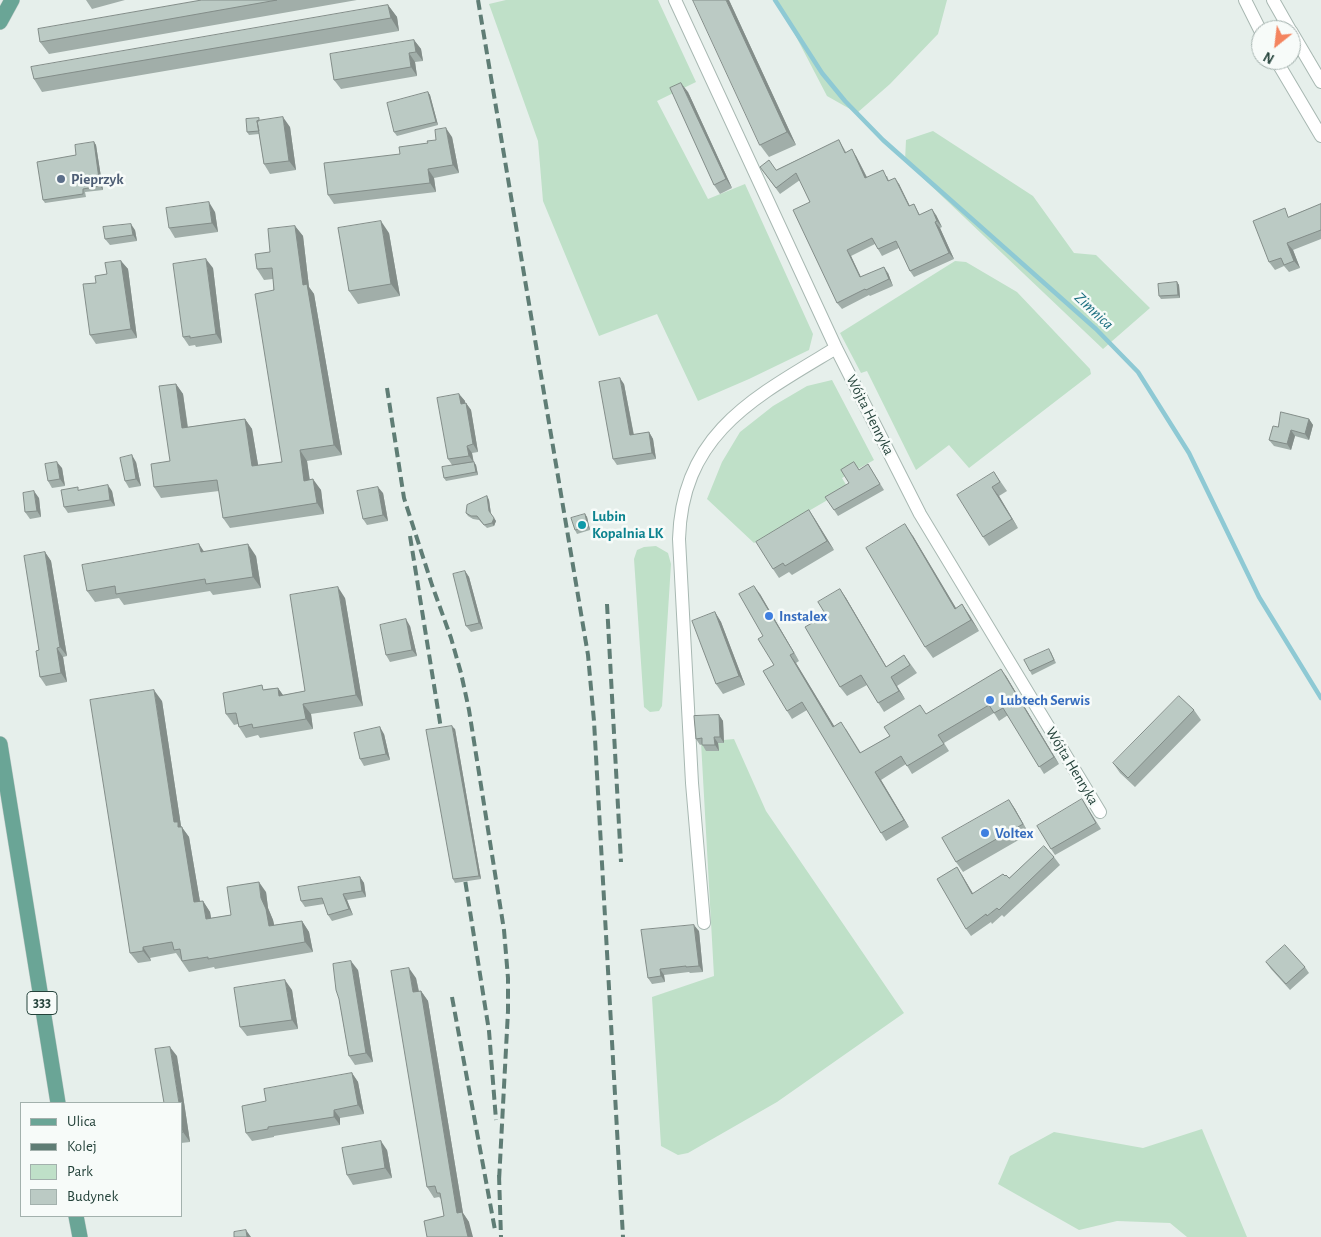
<!DOCTYPE html>
<html>
<head>
<meta charset="utf-8">
<style>
	body { margin:0 }
	#map { position:relative; width:1321px; height:1237px; overflow:hidden; background:#e6efeb; font-family:"Alegreya Sans",sans-serif }
	canvas { display:block }
	.legend { position:absolute; left:20px; top:1102px; width:162px; height:115px; box-sizing:border-box; background:#f7fbf9; border:1px solid #a3b1ad; margin:0; padding:6px 9px; list-style:none; font-size:15px; color:#24423a }
	.legend li { display:flex; align-items:center; gap:10px; height:25px }
	.legend b { width:25px; border:1px solid #a3b1ad }
	.north { position:absolute; left:1251px; top:20px; width:50px; height:50px; box-sizing:border-box; background:#f7fbf9; border:1px solid #a3b1ad; border-radius:50%; rotate:209deg; font-size:14px; font-weight:700; line-height:20px; text-align:center; color:#24423a }
	.north::after { content:''; display:block; margin:auto; width:18px; height:22px; background:#f4845f; clip-path:polygon(50% 0,100% 100%,50% 72%,0 100%) }
</style>
</head>
<body>
<div id="map">
<canvas width="1321" height="1237"></canvas>
<ul class="legend">
<li><b style="height:6px;background:#6aa596"></b>Ulica</li>
<li><b style="height:6px;background:#5f7d75"></b>Kolej</li>
<li><b style="height:14px;background:#bfe0c8"></b>Park</li>
<li><b style="height:14px;background:#bbcac4"></b>Budynek</li>
</ul>
<div class="north">N</div>
</div>
<script>
const ctx = document.querySelector('canvas').getContext('2d');
ctx.lineJoin = 'round';
function fillPath(path, color) { ctx.fillStyle = color; ctx.fill(path, 'evenodd'); }
function stroke(path, color, width, dash) { ctx.strokeStyle = color; ctx.lineWidth = width; ctx.lineCap = dash ? 'butt' : 'round'; ctx.setLineDash(dash || []); ctx.stroke(path); }
function drawText(font, color, halo, rows, align = 'center') {
  ctx.font = font + ' "Alegreya Sans",sans-serif'; ctx.lineWidth = 5; ctx.setLineDash([]); ctx.textBaseline = 'middle'; ctx.strokeStyle = halo; ctx.fillStyle = color; for (const [text, x, y, turn = 0] of rows) {
    ctx.save(); ctx.translate(x, y); ctx.rotate((+turn || 0) * Math.PI / 180); ctx.textAlign = isNaN(turn) ? turn : align; if (halo) ctx.strokeText(text, 0, 0); ctx.fillText(text, 0, 0); ctx.restore();
  }
}
const green = new Path2D(`
	M506,0h152l38,82 -39,19 51,98 37,-15 68,150 -4,16 -60,29 -51,22 -41,-87 -58,22 -56,-135 -5,-60 -49,-137z
	M777,0h170l-9,34 -48,50 -33,29 -30,-17z
	M933,131l100,65 41,57 22,2 54,53 -47,41 -198,-188 1,-21z
	M955,261l11,1 51,30 73,77 1,5 -122,94 -20,-23 -33,25 -49,-99 -6,2 -21,-40z
	M832,380l42,80 -32,18 6,10 -94,55 -47,-44 15,-37 18,-30 33,-26 34,-20z
	M656,546l12,7 3,11 -9,142 -3,5 -9,1 -6,-5 -10,-148 3,-9 7,-3z
	M734,739l32,72 138,202 -127,89 -89,51 -10,2 -17,-9 -9,-149 62,-21 -13,-234z
	M1202,1129l45,108h-60l-17,-14 -53,-2 -38,9 -81,-46 12,-28 44,-24 89,16z`);
const stream = new Path2D(`
	M775,0l47,73 23,28 38,39 213,189 42,43 51,81 70,144 62,101`);
const minor = new Path2D(`
	M675,0l161,348 84,166 180,298
	M1245,0l16,32
	M1273,0l17,30
	M1291,31l30,51
	M1276,60l45,76
	M704,923l-12,-140 -13,-244c3,-106 76,-142 157,-191`);
const primary = new Path2D(`
	M0,22l12,-22
	M0,744l58,359
	M76,1216l4,21`);
const rail = new Path2D(`
	M478,0l110,655 6,66 29,516
	M387,388l17,110 28,87 19,53 10,35 8,37 35,220 4,48v33l-9,170
	M410,536l33,205
	M607,604l14,258
	M463,867l26,164 7,89
	M452,997l43,233
	M499,1175l2,62`);
const wall = new Path2D(`
	M86,0h39l-33,9z
	M202,0h155l-308,54 -9,-12z
	M729,0l67,145 -27,12 -9,-12z
	M388,5l9,12 2,14 -357,61 -8,-13z
	M414,40l7,9 2,12 -8,1 2,14 -76,13 -7,-9z
	M428,92l2,3 8,30 -41,11 -3,-4z
	M688,92l44,96 -12,6 -6,-9z
	M261,120l29,7 6,43 -26,4 -6,-10 -5,-30 -10,1 -2,-3z
	M452,137l7,36 -25,5 2,14 -102,12 -6,-9 72,-41 28,-11z
	M839,140l7,12 10,4 11,21 20,-1 2,5 10,3 11,22 4,-2 6,11h16l6,12 -2,1 14,31 -40,18 -4,-6 -11,-23 -17,8 -7,-12 -24,12 10,21 27,-4 5,13 -23,10 -1,-1 -27,14 -5,-6 -27,-101 -10,-22 -20,14 -20,-27 16,3z
	M94,142l2,3 7,45 -18,2 1,5 -41,6 -2,-3 33,-45z
	M1321,204v35l-28,11 7,18 -11,4 -5,-6 -9,4 -6,-8 21,-46z
	M215,212l3,20 -43,6 -6,-10z
	M295,226l8,10 6,51 5,7 28,161 -35,6 3,19 11,10 3,24 -94,14 -7,-10 -4,-27 -58,7 -7,-11 16,-26 6,-77 7,10 5,33 57,-8 7,10 6,36 24,-3 -9,-183 -9,1 -7,-11 13,-17z
	M135,230l2,11 -27,4 -5,-6z
	M389,233l11,63 -42,8 -9,-13z
	M121,261l7,8 9,69 -41,6 -6,-9 6,-52 11,-9z
	M213,268l9,75 -26,4 -1,-2 -6,1 -6,-9z
	M1177,282l2,3 1,13 -19,1 -2,-3z
	M624,384l10,51 15,-3 4,7 3,20 -39,6 -4,-6z
	M459,394l6,7v2h1l5,7 7,42 -6,1 1,9 3,3 2,10 -32,6 -2,-3 8,-13 -4,-6z
	M1309,419l4,6 -4,15 -14,-4 -4,14 -17,-4 -5,-6 9,-13z
	M136,462l5,24 -12,2 -4,-7z
	M868,464l16,26 -46,26 -4,-6 15,-27z
	M62,468l3,18 -13,2 -4,-7z
	M994,472l13,19 -8,5 19,32 -29,18 -6,-9z
	M79,490l33,1 3,15 -47,7 -4,-6z
	M383,493l5,28 -21,4 -4,-6z
	M487,496l2,4 2,14 5,7 -2,5 -7,2 -8,-8 -6,-1 -5,-3 -2,-3z
	M39,498l2,19 -11,2 -5,-7z
	M809,510l25,40 -42,25 -3,-3 -10,6 -6,-9z
	M585,514l2,3 3,13 -13,4 -2,-4z
	M913,536l43,72 6,-4 17,27 -46,27 -8,-11z
	M204,551l52,5 5,32 -48,7 -3,-4 -86,14 -5,-7 -24,4 -8,-11z
	M45,552l6,9 16,95 -4,1 4,25 -21,4 -6,-9 -1,-27z
	M465,571l4,6 14,52 -12,3 -5,-6z
	M840,589l6,9 40,69 18,-12 13,18 -20,13 8,13 -21,13 -17,-27 -20,11 -7,-9 -14,-72z
	M760,594l39,67 -3,2 38,63 12,3 15,24 65,-39 80,-38 53,88 -15,10 -36,-59 -9,6 -5,-8 -50,30 5,8 -37,23 -6,-10 -25,16 28,47 -23,14 -79,-131 -15,9 -5,-8 -13,-46 -11,-29z
	M345,598l18,108 -52,8 2,15 -53,9 -2,-3 -12,3 -7,-11 -1,-3 -4,1 -8,-11 39,-25 13,-1 5,7 22,-4z
	M715,612l6,10 24,63 -22,9 -7,-10z
	M410,626l7,30 -27,6 -4,-7z
	M1051,652l5,11 -24,12 -2,-4z
	M162,701l19,125 8,11 11,65 3,-1 7,11 1,6 20,-3 35,-23 2,16 5,12 1,5 28,-4 7,11 4,20 -98,17 -1,-2 -25,5 -13,-19 -26,5 1,3 -13,2 -8,-10z
	M1194,710l7,10 -66,67 -15,-14 -7,-10z
	M719,715l4,6 1,22h-6l1,8h-13l-4,-7 -2,1 -4,-6z
	M455,729l26,150 -26,4 -2,-4z
	M384,734l6,26 -26,6 -4,-7z
	M1082,799l19,30 -46,26 -4,-6z
	M1009,800l6,9 14,25 -66,38 -7,-10z
	M1054,857l6,8 -56,52 -2,-2 -10,9 -1,-2 -20,14 -5,-7 -4,-54 11,19z
	M360,877l4,6 2,14 -19,3 6,15 -21,6 -4,-6 -4,-11 -19,3 -4,-6z
	M699,931l4,41 -13,1 -1,-1 -25,3 1,7 -13,2 -4,-6z
	M1266,962l39,5 4,6 -19,17 -19,-21z
	M358,970l15,92 -18,3 -6,-9 -10,-57z
	M416,978l3,13h2l7,10 35,212 6,9 -25,-6 -3,-17 -2,-2 -5,1 -7,-11z
	M292,990l6,39 -51,7 -7,-9z
	M177,1056l13,86 -9,1v-40z
	M352,1073l6,9 6,32 -24,4v7l-66,11v1l-22,4 -6,-8 20,-32z
	M387,1150l5,28 -39,7 -6,-10z`);
const shadedWall = new Path2D(`
	M726,0h3l67,145 -9,-13z
	M388,5l9,12 2,14 -8,-13z
	M414,40l7,9 2,12 -7,-9z
	M409,53l6,9 2,14 -6,-9z
	M681,83l7,9 44,96 -6,-9z
	M428,92l2,3 8,30 -2,-3z
	M283,117l7,10 6,43 -7,-9z
	M446,128l6,9 7,36 -6,-8z
	M94,142l2,3 7,45 -3,-4z
	M852,149l4,7 14,28 -5,-6z
	M428,169l6,9 2,14 -6,-9z
	M895,178l4,6 14,29 -4,-7z
	M209,202l6,10 3,20 -6,-9z
	M932,209l4,6 6,12 -5,-6z
	M381,221l8,12 11,63 -9,-12z
	M935,222l5,6 14,31 -5,-6z
	M131,224l4,6 2,11 -4,-6z
	M295,226l8,10 6,51 5,7 28,161 -8,-10 -31,-160z
	M1287,243l6,7 7,18 -6,-7z
	M847,250l4,6 13,28 -4,-7z
	M206,259l7,9 9,75 -6,-9z
	M121,261l7,8 9,69 -6,-9z
	M884,267l4,6 5,13 -4,-7z
	M1177,282l2,3 1,13 -2,-3z
	M620,378l4,6 11,58 -5,-7z
	M176,384l7,10 6,44 -7,-10z
	M459,394l6,7 1,10 -5,-7z
	M466,403l5,7 7,42 -5,-8z
	M245,419l7,10 8,47 -8,-10z
	M1309,419l4,6 -4,15 -4,-6z
	M1291,430l4,6 -4,14 -4,-6z
	M649,432l4,7 3,20 -4,-6z
	M467,446l5,7 2,10 -5,-7z
	M300,450l7,11 4,30 -7,-10z
	M132,455l4,7 5,24 -5,-7z
	M57,462l5,6 3,18 -5,-7z
	M474,462l2,3 2,10 -2,-3z
	M313,479l8,11 3,24 -7,-11z
	M108,485l4,6 3,15 -5,-6z
	M378,487l5,6 5,28 -5,-6z
	M992,487l7,9 19,32 -6,-9z
	M34,491l5,7 2,19 -4,-6z
	M487,496l2,4 2,14 -2,-3z
	M809,510l6,9 19,31 -7,-9z
	M585,514l2,3 3,13 -2,-3z
	M494,518l2,3 -2,5 -2,-3z
	M905,524l8,12 50,84 -8,-11z
	M199,544l8,12 -6,-4z
	M248,544l8,12 5,32 -8,-11z
	M45,552l6,9 16,95 -7,-9z
	M465,571l4,6 14,52 -4,-6z
	M754,586l6,8 39,67 -5,-8z
	M338,587l7,11 18,108 -7,-11z
	M840,589l6,9 46,78 -6,-9z
	M962,604l8,12 9,15 -8,-11z
	M715,612l6,10 24,63 -6,-9z
	M406,619l4,7 7,30 -5,-6z
	M57,648l6,9 4,25 -6,-9z
	M790,655l6,8 43,71 -6,-7z
	M1001,669l5,7 53,88 -5,-7z
	M891,677l6,9 8,13 -6,-8z
	M278,688l7,10 -6,-2z
	M154,690l8,11 19,125 8,11 13,76 -8,-11 -20,-80z
	M303,704l8,10 2,15 -7,-10z
	M719,715l4,6 1,22 -4,-6z
	M452,726l3,3 26,150 -2,-3z
	M380,727l4,7 6,26 -4,-6z
	M714,737l4,6 1,8 -4,-6z
	M875,772l6,8 28,47 -5,-7z
	M1009,800l6,9 14,25 -6,-10z
	M957,867l5,8 16,27 -6,-8z
	M360,877l4,6 2,14 -4,-6z
	M259,882l7,10 2,16 5,12 4,17 -8,-11 -8,-28z
	M343,894l4,6 6,15 -4,-6z
	M203,901l7,11 3,17 -7,-10z
	M302,921l7,11 4,20 -8,-10z
	M694,925l5,6 4,41 -4,-6z
	M143,947l7,11 1,3 -8,-10z
	M351,961l7,9 15,92 -7,-9z
	M409,968l7,10 5,25 -8,-11z
	M660,969l4,6 1,7 -4,-6z
	M285,980l7,10 6,39 -6,-9z
	M421,991l7,10 35,212 6,9 4,15h-5l-11,-24z
	M170,1047l7,9 13,86 -7,-10 -2,-11v-18h-2z
	M352,1073l6,9 6,32 -6,-9z
	M334,1110l6,8v7l-6,-8z
	M381,1141l6,9 5,28 -7,-10z
	M246,1230l5,7h-4z`);
const building = new Path2D(`
	M202,0h75l-237,42 -2,-13z
	M693,0h33l61,132 -27,13z
	M388,5l3,13 -357,61 -3,-12z
	M414,40l2,12 -7,1 2,14 -77,13 -4,-26z
	M681,83l45,96 -12,6 -44,-97z
	M428,92l8,30 -42,10 -7,-29z
	M283,117l6,44 -25,3 -7,-43z
	M259,118v3h-2l2,10 -12,1 -1,-13z
	M446,128l7,37 -25,4 2,14 -102,12 -4,-32 76,-9 -1,-7 29,-4 -1,-2 9,-1 -1,-10z
	M839,140l6,13 7,-4 13,29 18,-8 5,11 7,-3 14,28 5,-2 5,11 13,-6 5,12 -2,1 14,31 -39,18 -14,-30 -18,8 -6,-11 -25,12 13,27 24,-10 5,12 -23,11 -1,-1 -28,14 -44,-93 17,-8 -14,-29 -20,15 -16,-21 9,-7 7,10z
	M94,142l6,44 -17,3v5l-40,6 -6,-38 39,-7 -1,-10z
	M209,202l3,21 -43,5 -3,-20z
	M1321,204v26l-34,13 7,18 -10,4 -3,-7 -12,4 -16,-41 32,-13 3,9z
	M381,221l10,63 -42,7 -11,-63z
	M131,224l2,11 -28,4 -2,-12z
	M295,226l8,59 4,-1 27,161 -34,5 4,31 9,-2 4,24 -94,15 -6,-38 -63,7 -3,-23 19,-3 -11,-75 17,-2 6,44 63,-9 7,47 30,-4 -27,-168 19,-4 -2,-22 -15,1 -2,-15 15,-2 -2,-23z
	M206,259l10,75 -26,4v-2l-7,1 -10,-73z
	M121,261l10,68 -41,6 -7,-51 13,-1 -1,-7 12,-2 -2,-11z
	M1177,282l1,13 -19,1 -1,-12z
	M620,378l10,57 19,-3 3,21 -39,6 -14,-77z
	M459,394l2,10 5,-1 7,41 -6,2 2,10 -21,3 -11,-61z
	M1281,412l28,7 -4,15 -14,-4 -4,14 -18,-4 4,-14 5,1z
	M132,455l4,24 -11,2 -5,-23z
	M57,462l3,17 -12,2 -3,-17z
	M474,462l2,10 -32,6 -2,-11z
	M854,462l5,8 9,-6 12,20 -46,26 -9,-13 24,-14 -8,-13z
	M994,472l6,10 -8,5 20,32 -29,18 -26,-42z
	M108,485l2,15 -46,7 -3,-17 17,-3v3z
	M378,487l5,28 -20,4 -6,-28z
	M34,491l3,20 -12,1 -2,-19z
	M487,496l2,15 5,7 -2,5 -8,2 -7,-9h-6l-5,-3 1,-8z
	M809,510l18,31 -42,25 -2,-3 -10,6 -17,-27z
	M585,514l3,13 -13,3 -4,-12z
	M905,524l50,85 7,-5 9,16 -46,27 -59,-99z
	M199,544l2,8 47,-8 5,33 -47,7 -1,-5 -89,15 -1,-8 -28,5 -5,-26z
	M45,552l15,95 -3,1 4,25 -21,4 -4,-26 3,-1 -15,-94z
	M465,571l14,52 -13,3 -13,-52z
	M754,586l40,67 -4,2 43,72 8,-5 19,31 30,-17 -6,-9 36,-22 6,9 75,-45 53,88 -15,10 -36,-59 -9,5 -5,-8 -51,30 6,9 -37,22 -6,-10 -26,16 29,48 -23,13 -79,-131 -15,9 -24,-40 11,-6 -16,-26 5,-3 -24,-42z
	M338,587l18,108 -53,9 3,15 -53,9 -1,-4 -13,3 -3,-14 -10,1 -3,-21 39,-8 1,5 15,-2 1,8 26,-5 -15,-96z
	M840,589l46,78 18,-12 6,10 -19,12 8,14 -21,12 -17,-28 -21,12 -35,-60 21,-12 -8,-13z
	M715,612l24,64 -23,8 -24,-63z
	M406,619l6,31 -26,5 -6,-30z
	M1049,649l5,11 -24,11 -6,-11z
	M154,690l20,132h4v5h4l12,75 9,-1 3,18 25,-4 -4,-28 32,-5 2,16 5,11 3,17 33,-5 3,21 -97,17v-2l-26,4 -2,-12 -6,1 -2,-8 -29,5v4l-13,2 -40,-253z
	M1179,696l15,14 -66,68 -15,-15z
	M719,715l1,22h-6l1,8h-13v-7l-6,1 -2,-23z
	M452,726l27,150 -26,3 -27,-149z
	M380,727l6,27 -26,5 -6,-26z
	M1082,799l14,24 -45,26 -14,-23z
	M1009,800l14,24 -67,38 -14,-24z
	M1044,846l10,11 -55,53 -2,-2 -10,8 -1,-2 -20,15 -29,-50 20,-12 15,27 31,-20 2,2 1,-1 3,3z
	M360,877l2,14 -19,3 6,15 -21,6 -6,-17 -21,3 -3,-14z
	M694,925l5,41 -13,1v-1l-26,3 1,7 -13,2 -7,-48z
	M1285,945l20,22 -19,17 -20,-22z
	M351,961l15,92 -17,3 -10,-57 -3,-9 -3,-26z
	M409,968l4,24 8,-1 36,222 5,-1 6,25h-41l-3,-16 20,-5 -4,-23h-3l-2,-7 -8,1 -36,-216z
	M285,980l7,40 -52,7 -6,-39z
	M170,1047l9,56h-15l-9,-54z
	M352,1073l6,32 -24,5v7l-66,10v2l-22,4 -4,-27 24,-5 -2,-12z
	M181,1121l2,11 -2,1z
	M381,1141l4,27 -38,7 -5,-27z
	M246,1230l1,7h-13v-5z`);
const markers = [
	[61,179,5,"#5c6f8a"],
	[582,525,5,"#0f9aa8"],
	[769,616,5,"#3f7fe0"],
	[990,700,5,"#3f7fe0"],
	[985,833,5,"#3f7fe0"]
];
const shields = [
	[42,1003,30]
];
const shieldNames = [
	["333",42,1003]
];
const serviceNames = [
	["Pieprzyk",71,179]
];
const streetNames = [
	["Wójta Henryka",870,415,63],
	["Wójta Henryka",1072,766,59]
];
const cultureNames = [
	["Lubin",592,516],
	["Kopalnia LK",592,533]
];
const shopNames = [
	["Instalex",779,616],
	["Lubtech Serwis",1000,700],
	["Voltex",995,833]
];
const waterNames = [
	["Zimnica",1094,311,43]
];
fillPath(green, '#bfe0c8');
stroke(stream, '#8ec9d4', 4.5);
stroke(minor, '#a8b8b2', 14);
stroke(primary, '#c2cac8', 16);
stroke(minor, '#fff', 12);
stroke(primary, '#6aa596', 15);
stroke(rail, '#5f7d75', 4, [10, 5]);
fillPath(wall, '#a1aea9');
fillPath(shadedWall, '#838d89');
fillPath(building, '#bbcac4');
stroke(building, '#838d89', 1);
for (const [x, y, r, color] of markers) { const dot = new Path2D(); dot.arc(x, y, r, 0, 2 * Math.PI); ctx.fillStyle = color; ctx.fill(dot); stroke(dot, '#f7fbf9', 2); }
for (const [x, y, w] of shields) { const box = new Path2D(); box.roundRect(x - w / 2, y - 11.5, w, 23, 4); ctx.fillStyle = '#f7fbf9'; ctx.fill(box); stroke(box, '#24423a', 1); }
drawText('bold 14px', '#24423a', null, shieldNames);
drawText('bold 15px', '#4e5e75', '#f7fbf9', serviceNames, 'left');
drawText('15px', '#24423a', '#f7fbf9', streetNames);
drawText('bold 15px', '#0d838f', '#f7fbf9', cultureNames, 'left');
drawText('bold 15px', '#366cbe', '#f7fbf9', shopNames, 'left');
drawText('italic 16px', '#1c6f80', '#f7fbf9', waterNames);
</script>
</body>
</html>
